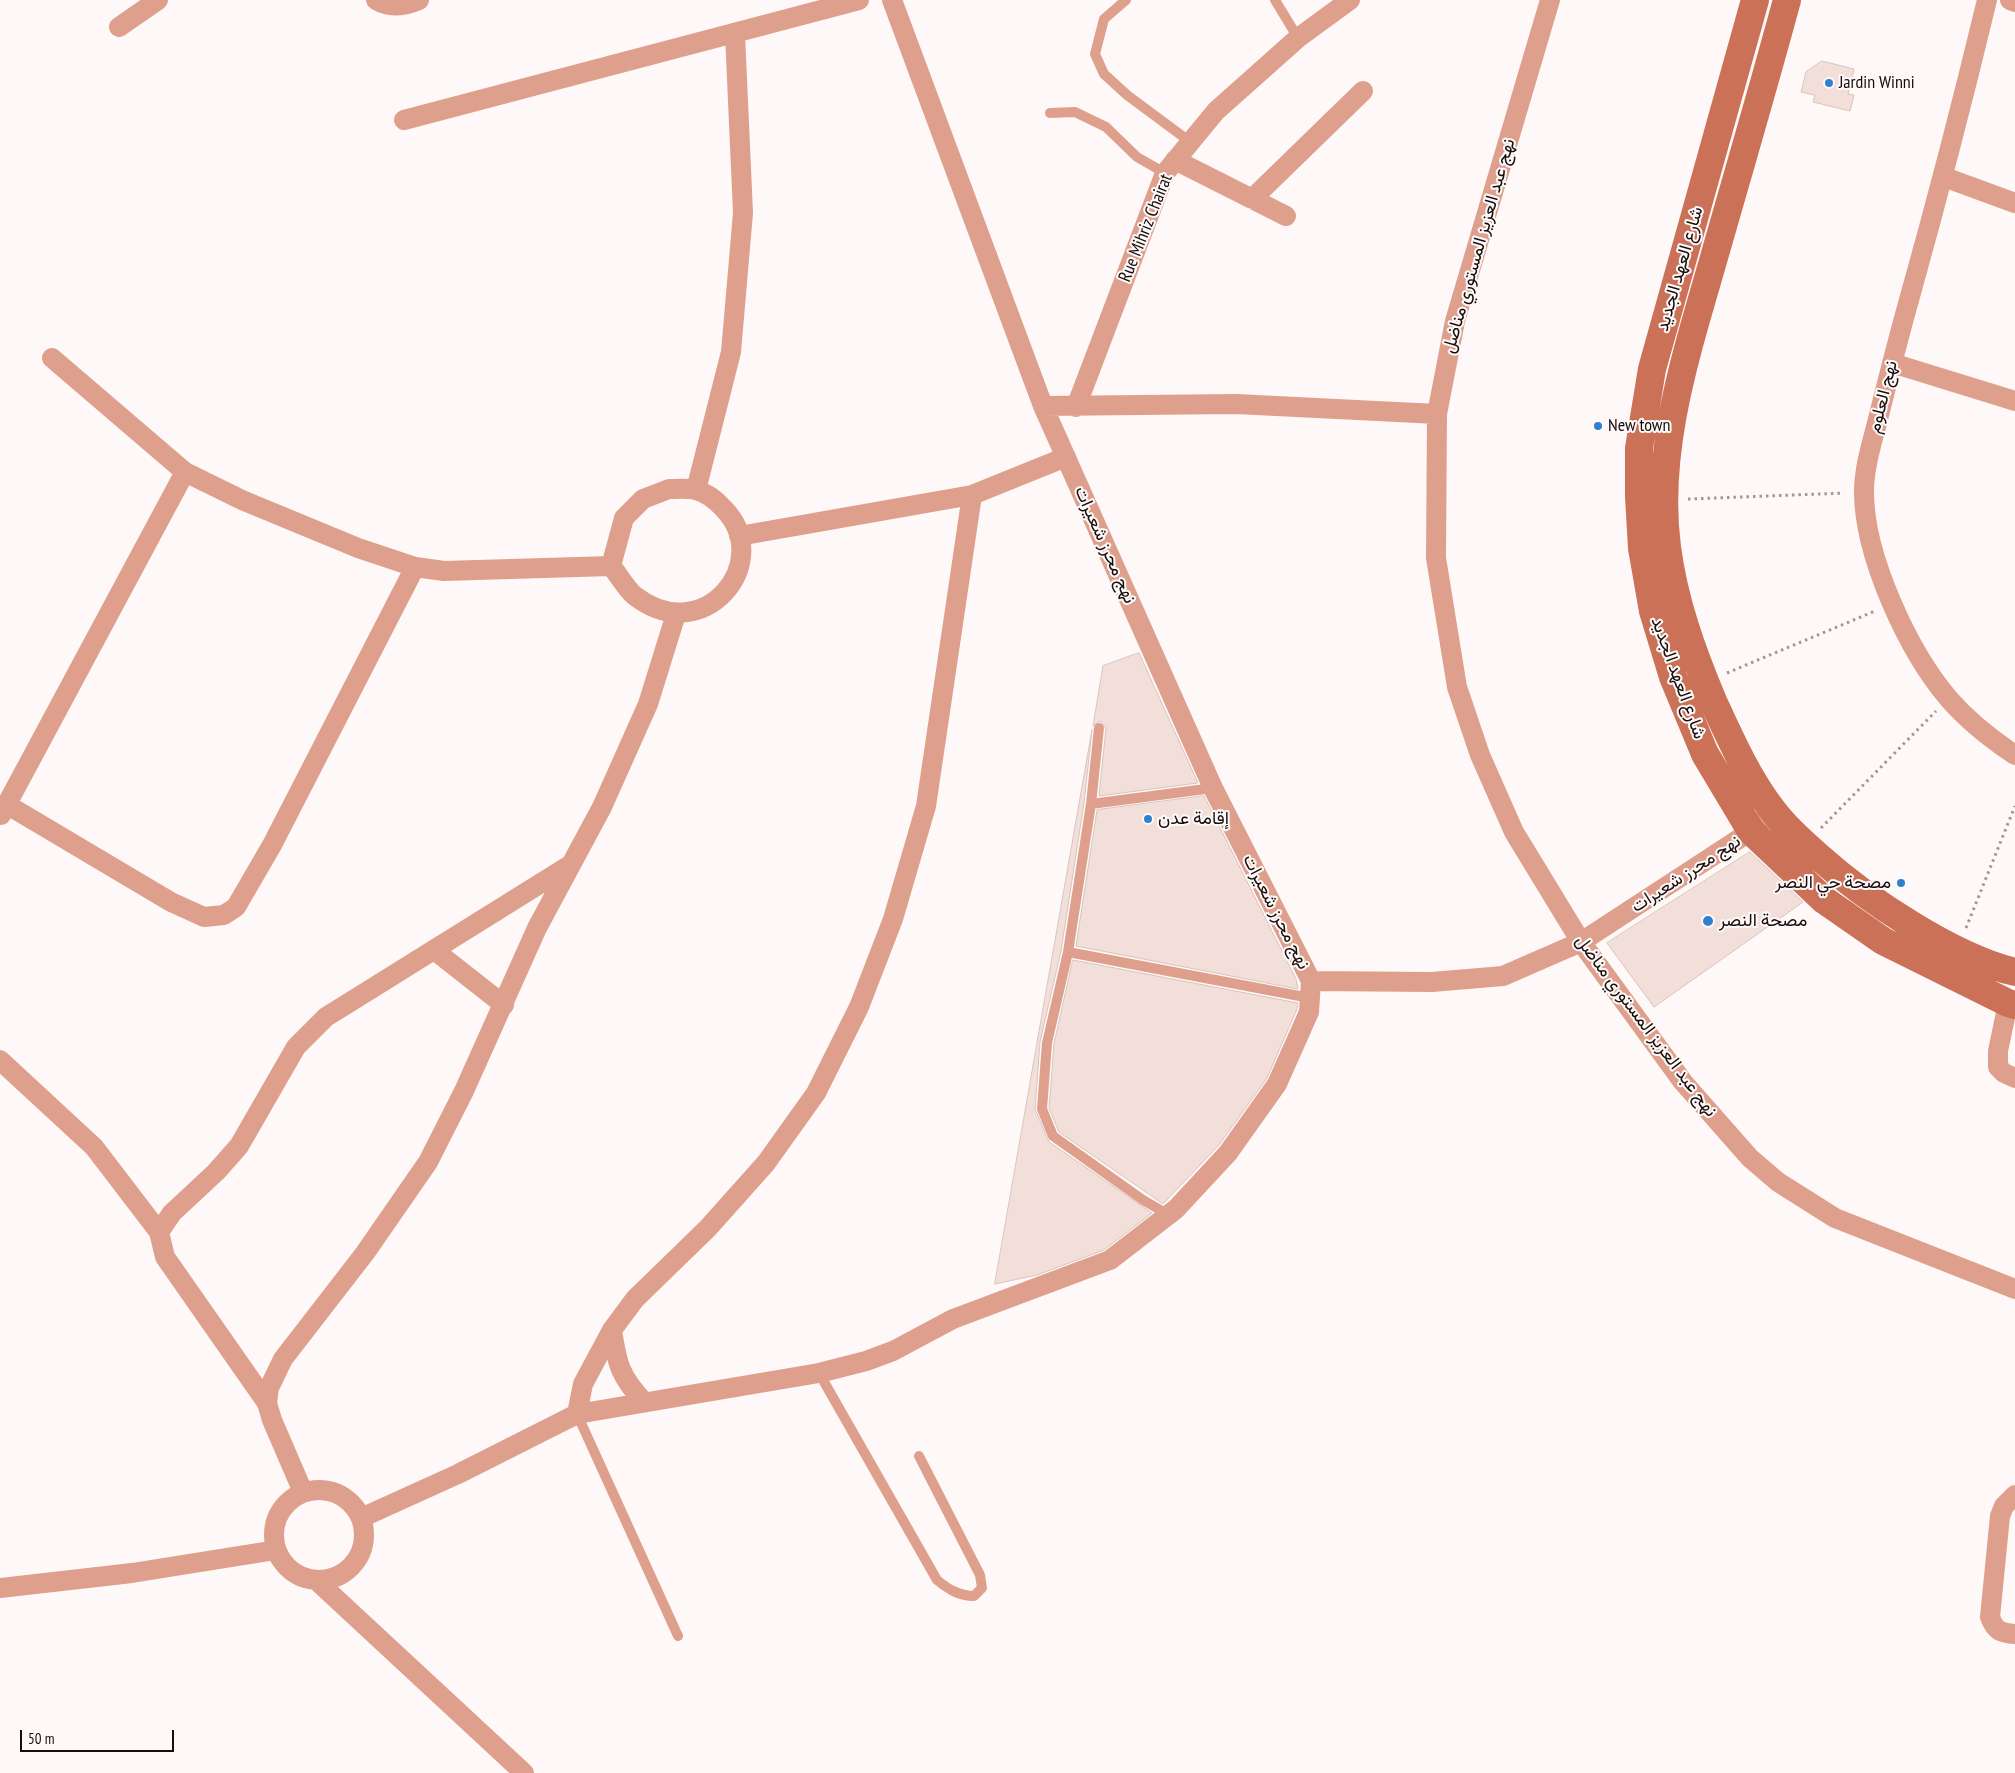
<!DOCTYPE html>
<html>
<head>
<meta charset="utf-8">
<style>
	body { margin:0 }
	#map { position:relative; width:2015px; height:1773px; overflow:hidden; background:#fef9f8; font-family:"PT Sans Narrow",sans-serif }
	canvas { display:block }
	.scale { position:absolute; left:20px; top:1730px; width:154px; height:22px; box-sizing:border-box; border:2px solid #160e0c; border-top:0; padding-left:6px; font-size:15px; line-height:18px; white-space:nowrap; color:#160e0c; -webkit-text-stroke:4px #fef9f8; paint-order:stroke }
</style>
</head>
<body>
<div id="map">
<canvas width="2015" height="1773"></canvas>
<div class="scale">50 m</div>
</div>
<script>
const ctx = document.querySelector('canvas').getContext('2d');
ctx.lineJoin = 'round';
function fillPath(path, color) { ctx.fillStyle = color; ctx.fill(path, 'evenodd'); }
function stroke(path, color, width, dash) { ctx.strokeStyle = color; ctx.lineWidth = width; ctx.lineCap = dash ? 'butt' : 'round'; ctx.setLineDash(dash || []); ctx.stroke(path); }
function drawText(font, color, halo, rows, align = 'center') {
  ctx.font = font + ' "PT Sans Narrow",Vazirmatn,sans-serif'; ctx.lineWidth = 4; ctx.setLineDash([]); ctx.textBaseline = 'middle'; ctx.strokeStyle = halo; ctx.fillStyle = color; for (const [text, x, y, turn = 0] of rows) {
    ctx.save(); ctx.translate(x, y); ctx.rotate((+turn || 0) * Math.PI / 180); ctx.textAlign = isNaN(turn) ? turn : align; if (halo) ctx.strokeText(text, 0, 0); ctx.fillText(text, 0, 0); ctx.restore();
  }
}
const building = new Path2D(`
	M1822,61l32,8 -6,25 6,1 -4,16 -37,-9 2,-7 -14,-3 5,-20z
	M1139,653l59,130 -99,13 7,-68 -6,-7 -7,5 10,-60z
	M1092,730l-8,73 -23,148 -21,91 -5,67 14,33 103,71 -48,37 -67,25 -42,9z
	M1204,796l92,183 2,10 -222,-43 21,-136z
	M1750,852l53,50 -149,105 -47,-64z
	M1073,960l225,43 -1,6 -30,69 -48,67 -56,59 -104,-72 -10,-24 5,-64z`);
const path = new Path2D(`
	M1688,499l156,-6
	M1727,673l148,-62
	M1821,828l115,-117
	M1966,928l49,-122`);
const service = new Path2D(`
	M1126,0l-22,19 -9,35 9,20 23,21 62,46
	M1275,0l23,38
	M1050,113l25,-1 31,15 31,30 28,16
	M1099,728l-8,76 -23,148 -21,91 -5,66 11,27 90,64 26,15
	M1091,804l122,-16
	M1068,952l242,46
	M819,1373l118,207c11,9 22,16 37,16l8,-8 -2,-13 -61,-119
	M577,1414l101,222`);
const minor = new Path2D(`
	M376,0c13,8 29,6 43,0
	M892,0l151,406 170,382 98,193 121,1 71,-6 78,-34 170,-111 22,-20
	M1550,0l-95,321 -18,93 -1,144 21,129 23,68 34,77 67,110 102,140 67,76 28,24 57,36 180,71
	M1987,0c-24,100 -50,200 -78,300 -11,39 -21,79 -31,119 -6,24 -14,48 -14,73 0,64 44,159 85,207 19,22 42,40 66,56
	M2010,0l5,2
	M119,27l39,-27
	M404,120l455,-120
	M1175,160l111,56
	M1944,177l71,26
	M1252,199l111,-108
	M52,358l133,114 57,28 116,48 57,19 29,4 167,-5
	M1892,363l123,38
	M1043,406l193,-2 201,10
	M1076,407l89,-234 51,-62 82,-73 52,-38
	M669,489c8,0 18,-1 27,1 11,3 21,11 28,19 51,53 -20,140 -89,87 -9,-7 -16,-21 -24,-30l13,-48 19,-19z
	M696,490l35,-138 12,-139 -8,-179
	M739,536l233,-41 94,-38
	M6,804l165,98 33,15 20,-2 12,-8 36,-62 143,-278
	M1,815l184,-343
	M434,950l70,55
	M2008,1003l-10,48v16l6,6 11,5
	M0,1060l94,87 65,85
	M612,1330c5,34 8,46 31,71
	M267,1403l2,-15 14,-29 82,-106 63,-91 36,-71 73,-163 65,-121 46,-103 28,-90
	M577,1414l6,-30 29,-54 23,-31 73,-71 58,-65 50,-70 43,-86 34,-88 33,-113 46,-311
	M274 1535a45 45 0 1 1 90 0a45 45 0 1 1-90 0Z
	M303,1492l-31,-72 -5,-17 -102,-146 -6,-25 13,-19 44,-41 23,-26 57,-99 30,-30 244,-152
	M2015,1495l-11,11 -4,10 -10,101c5,14 11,16 25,17
	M361,1518l97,-44 119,-60 242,-41 47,-12 27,-10 60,-32 157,-59 66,-51 52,-56 49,-69 32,-72 2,-31
	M316,1580l208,193
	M0,1588l132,-15 144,-23`);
const secondary = new Path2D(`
	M1755,0l-103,369 -13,79v49l3,51 11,63 20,66 32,77 46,77 73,69 59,41 125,62 7,2
	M1787,0c-23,85 -48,170 -72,254 -27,95 -61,193 -48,293 7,54 25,104 46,154 17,37 35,78 61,111 12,16 29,31 44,44 48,43 134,101 197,116`);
const markers = [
	[1829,83,5,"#2f80cf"],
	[1598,426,5,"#2f80cf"],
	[1148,819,5,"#2f80cf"],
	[1901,883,5,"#2f80cf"],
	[1708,921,6,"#2f80cf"]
];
const poiNames = [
	["Jardin Winni",1839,83],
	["New town",1608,426],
	["إقامة عدن",1158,819],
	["مصحة حي النصر",1891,883,"right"],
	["مصحة النصر",1719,921]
];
const streetNames = [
	["Rue Mihriz Chairat",1146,228,-68],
	["نهج عبد العزيز المستوري مناضل",1479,246,-74],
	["شارع العهد الجديد",1680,269,-74],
	["نهج العلوم",1883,397,-76],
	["نهج محرز شعيرات",1105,545,66],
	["شارع العهد الجديد",1678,678,70],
	["نهج محرز شعيرات",1686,874,-33],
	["نهج محرز شعيرات",1276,912,63],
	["نهج عبد العزيز المستوري مناضل",1646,1026,53]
];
fillPath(building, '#f2dfd9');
stroke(building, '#d9c3bc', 1);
stroke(path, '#9f9897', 3, [2.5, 4]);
stroke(service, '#dea08d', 10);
stroke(minor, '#dea08d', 20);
stroke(secondary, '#cb7157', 28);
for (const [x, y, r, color] of markers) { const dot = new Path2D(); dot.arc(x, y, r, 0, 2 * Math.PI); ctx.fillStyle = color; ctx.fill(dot); stroke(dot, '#fef9f8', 2); }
drawText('18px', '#160e0c', '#fef9f8', poiNames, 'left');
drawText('18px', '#160e0c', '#fef9f8', streetNames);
</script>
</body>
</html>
